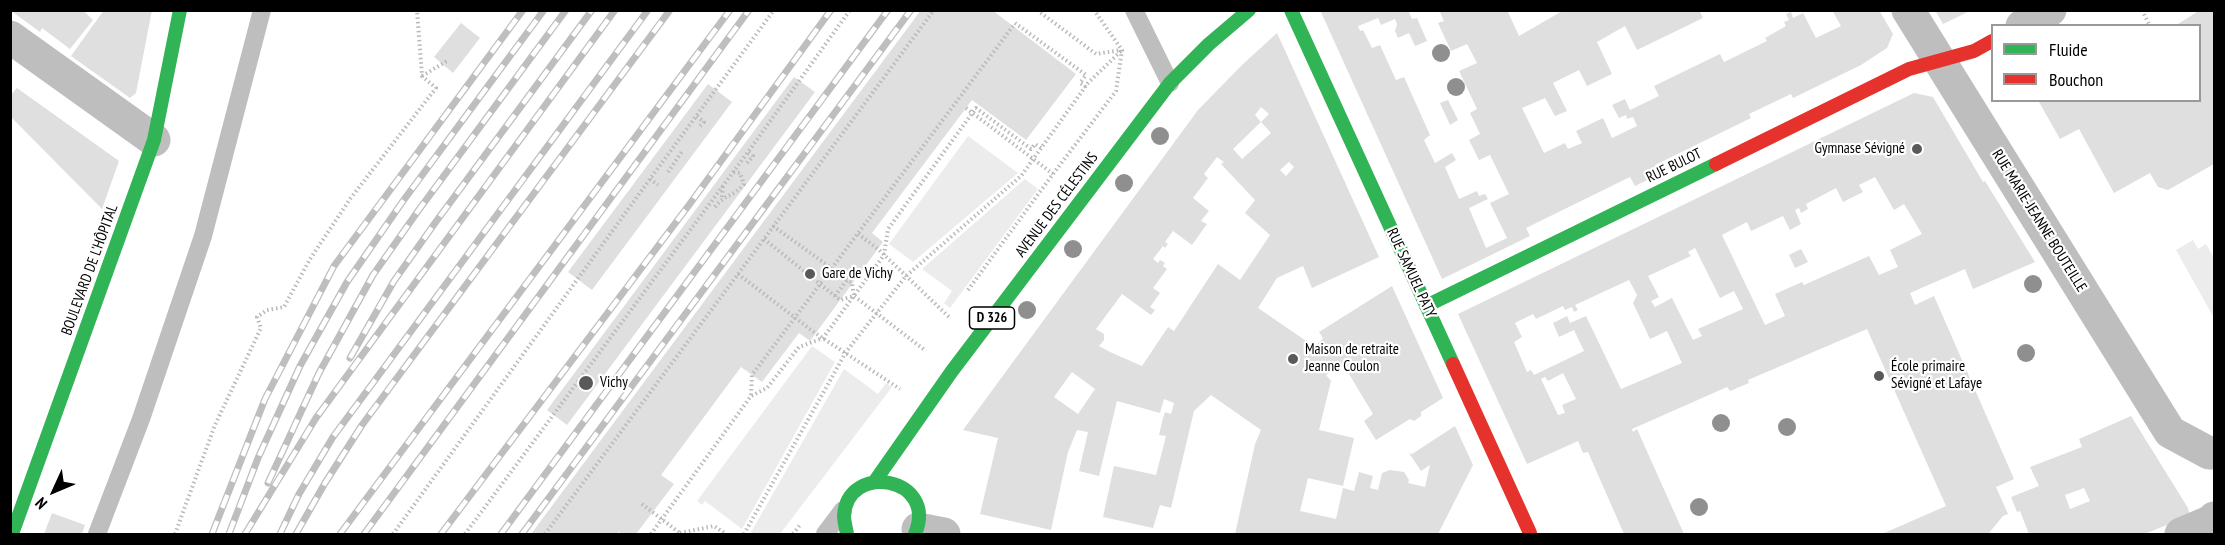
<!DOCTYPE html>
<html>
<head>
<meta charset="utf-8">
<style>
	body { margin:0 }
	#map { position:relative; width:2225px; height:545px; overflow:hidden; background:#fff; font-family:"PT Sans Narrow",sans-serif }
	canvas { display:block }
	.frame { position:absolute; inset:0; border:12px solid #000; pointer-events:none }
	.legend { position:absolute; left:1991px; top:24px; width:210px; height:78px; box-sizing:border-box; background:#fff; border:2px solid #999; margin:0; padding:8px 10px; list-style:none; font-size:18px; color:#000 }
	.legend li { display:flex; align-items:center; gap:12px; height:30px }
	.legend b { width:30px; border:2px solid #999 }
	.north { position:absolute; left:24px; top:461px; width:60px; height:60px; -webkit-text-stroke:4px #fff; paint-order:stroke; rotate:226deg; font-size:16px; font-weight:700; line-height:24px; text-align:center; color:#000 }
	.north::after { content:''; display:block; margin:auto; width:21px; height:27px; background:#000; clip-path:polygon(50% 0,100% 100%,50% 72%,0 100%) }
</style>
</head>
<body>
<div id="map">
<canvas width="2225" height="545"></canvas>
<div class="frame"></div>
<ul class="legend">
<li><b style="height:8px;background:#30b455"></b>Fluide</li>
<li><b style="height:8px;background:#e5322d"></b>Bouchon</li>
</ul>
<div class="north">N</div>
</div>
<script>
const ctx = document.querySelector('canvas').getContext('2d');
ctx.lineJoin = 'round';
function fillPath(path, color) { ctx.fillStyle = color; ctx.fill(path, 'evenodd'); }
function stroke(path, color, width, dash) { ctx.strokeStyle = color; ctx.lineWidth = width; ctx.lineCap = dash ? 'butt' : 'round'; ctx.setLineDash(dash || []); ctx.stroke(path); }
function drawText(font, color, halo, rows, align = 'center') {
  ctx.font = font + ' "PT Sans Narrow",sans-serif'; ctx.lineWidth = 4.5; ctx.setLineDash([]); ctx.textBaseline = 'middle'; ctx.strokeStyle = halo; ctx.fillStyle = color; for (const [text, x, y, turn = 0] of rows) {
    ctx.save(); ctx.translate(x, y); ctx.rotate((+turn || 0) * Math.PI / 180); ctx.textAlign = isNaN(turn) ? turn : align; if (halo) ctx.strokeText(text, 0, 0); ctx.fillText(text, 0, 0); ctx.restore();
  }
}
const green = new Path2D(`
	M968,136l50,37 -105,89 -24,-18z
	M1025,179l13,10 -88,119 -6,-5 8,-12 -30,-22z
	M2193,240l5,9 8,-5 8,14v60l-38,-68z
	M812,346l23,16 -93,167 -37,-28 -3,4 -5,-4z
	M844,369l34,25 8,-11 6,4 -112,147h-30z`);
const building = new Path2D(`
	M10,10h73l10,10 -23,29 -28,-21 -2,4z
	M104,10h48l-16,83 -6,5 -59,-42z
	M921,10h71l84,64 -50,66 -54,-40 -100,133 11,9 -73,99 -11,-8 -37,49 -21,-15 -80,108 13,9 -38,50h-14l-3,-2 -2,2h-86z
	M1320,10h94l-5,2 3,7 5,-1 10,23 -12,5 -6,-13 -11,5 -3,-7 2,-7 -2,-5 -14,6 -3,-7 -20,8 2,5 3,-1 9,18 8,-3 16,35 8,-3 26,58 -6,5 11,23 17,-10 4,7 -11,7 14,32 18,-8 2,5 6,-2 3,5 -19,9 17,40 21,-10 -17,-35 19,-9 -19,-39 -11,5 -10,-20 11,-6 -10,-21 7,-4 -18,-38 18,-8 -10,-19 -16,7 -13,-28 6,-2 -5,-11h68l12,26 45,-26h135l4,8 -66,32 -12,-24 -28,16 15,32 -25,12 -8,-16 -26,13 14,28 -12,5 -10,-18 -23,10 22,45 21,-10 3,6 14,-6 -6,-12 27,-13 9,20 25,-12 -4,-9 -6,2 -1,-4 -7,3 -7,-13 13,-6 5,11 29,-14 -5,-10 66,-32 4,8 43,-21 -2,-3 21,-12 -2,-4 5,-2 -3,-6 5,-2 2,6 10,-5 13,25 25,-12 -9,-16h47l14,24 -6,14 -26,17 -68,33 -2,-4 -42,20 2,4 -96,47 5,9 -25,12 -5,-9 -104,51 4,8 -88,43z
	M1935,10h37l-29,14z
	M2200,10h14v154l-46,26 -10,-3 -8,-14 -36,20 -35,-64 -19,10 -21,-37 4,-2h157v-74h-25z
	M461,23l19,15 -27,35 -19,-16z
	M1277,33l102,224 -67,31 -9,-22 -26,12 -19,30 57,39 8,-9 -4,-6 73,-46 51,112 -22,14v4l-7,5 -4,-2 -34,21 -12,-19 9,-7 -30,-50 -17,11 5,6 -12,49 35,8 -11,48 -35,-8 -8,33 36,8 7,-31 11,3 5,-19 14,4 -3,12 8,2 4,-17 8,-3 14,2 5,8 -1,3 17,4 5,-22 -9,6 -12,-18 3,1 43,-28 18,39 -35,69h-203l20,-90 6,-14 -50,-35 -17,16 -23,97 -11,-3 -7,23 -50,-11 11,-51 42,9 10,-39 -7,-1 4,-17 2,-6 6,2 3,-11 -10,-4 -4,14 -43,-12 -18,75 -20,-5 9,-39 -11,-2 -9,22 -17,78 -71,-16 18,-76 -35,-8 235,-320 44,-45zM1261,107l8,7 -8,8 10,11 -29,26 -9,-10 28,-27 -6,-7zM1217,157l7,5 -3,2 34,36 -10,13 25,22 -30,45 -22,-16 -44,67 -6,-4 -26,39 -32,-14 -11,-6 5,-6v-6l-8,-5 26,-35 29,21 4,-5 -5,-3 10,-14 -7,-5 14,-19 -4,-3 2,-3 -5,-3 -2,3 -5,-4 10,-13 2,2 3,-4 -3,-2 8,-11 19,14 15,-21 -6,-3 8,-10 -16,-13 15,-20 -4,-4zM1289,162l5,5 -8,9 -6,-6zM1072,372l23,17 -17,25 -24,-17z
	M794,77l21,15 -248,333 -20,-15z
	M708,84l24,18 -140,188 -24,-18z
	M17,88l102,73 -17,48 -92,-93v-20z
	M1914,93l19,4 50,85 2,-1 50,81 -62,27 -8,-20 -55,24 5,12 19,-9 80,183 -18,8 12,27 -5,2 -14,17 1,1h-108l64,-28 -79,-177 -119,51 1,3 -19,8 -3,-4 -95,42 1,3 4,-3 47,105h-60l-36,-82 -5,1 -5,-12 -51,23 -69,-150zM1875,177l19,33 10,-6 18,30 -32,16 8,17 -19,8 -10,-19 -65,29 -2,-3 -27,12 10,22 -20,9 -43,-90 25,-13 4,9 32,-15 7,14 11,-6 -6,-14 4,-2 2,5 7,-4 -2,-5 30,-16 7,14 20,-10 -4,-7zM1695,248l25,50 14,-7 9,18 -45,20 4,7 -9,4 -21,-42 -17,9 -4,-6 8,-4 -11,-21 43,-20 -3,-4zM1629,280l8,15 -4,8 17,36 17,-8 15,32 -61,26 -35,-73 -16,7 -3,-7 -14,7 6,14 15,-7 10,21 -50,24 -3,-5 -4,2 -13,-30 8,-5 -7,-14 18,-9 3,5 27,-13 2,4 7,-3 2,5 4,-2 -3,-5zM1563,373l13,26 -14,6 3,8 -7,2 -17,-36 4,-2 3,4z
	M1448,100l10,20 -8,5 -10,-22z
	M1801,249l7,13 -13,6 -6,-13z
	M2131,416l57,92 1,5 -4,5 -41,16h-115l-9,-23 -3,1 -6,-15 28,-11 -9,-19 52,-20 -3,-8zM2084,488l6,13 -20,8 -5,-14z
	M52,513l33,12 -3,9h-38z`);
const path = new Path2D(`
	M1037,10l59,44 25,-4
	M2142,10l8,16
	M1015,23l71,52 -6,8 6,4
	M422,76l25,-15
	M966,108l87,66
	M697,116l7,6 -4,4
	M747,163l6,-7 -5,-4
	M668,172l15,-22
	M650,179l8,6
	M722,197l1,-12
	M715,207c11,-14 19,-10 29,-23l-4,-11 -9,-1
	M773,226l79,57 2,13
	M858,234l20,15 71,68
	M764,239l76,61 14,-4 72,55
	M738,274l77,59 85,56
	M968,290l85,-116 63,-83 6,-41 -28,-40
	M835,296l15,-20
	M751,395l1,-20 261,-349
	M642,504l39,30
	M680,533l34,-7 12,8
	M175,534l40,-109 46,-97 -4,-11 10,-7 17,-3 26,-48 40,-60 86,-111 -14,-12 -5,-66
	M393,534l257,-355 124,-169
	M465,534l283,-382 102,-142
	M545,534l389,-524
	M651,534l100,-138 16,-8 32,-41 24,-9 61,-83 4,-26 88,-121 55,41 4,-5 6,4
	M744,534l102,-182 60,-76 115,-100 67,-93 34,-33
	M793,534l7,-9`);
const lane = new Path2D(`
	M1134,10l36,73
	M97,534l44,-115 62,-183 59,-226
	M825,534l18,-24`);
const street = new Path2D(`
	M1908,10l262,422 39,21h5
	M2022,26l28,-16
	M10,37l144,103
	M918,529l26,5
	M2181,534l31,-13 2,-3`);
const fast = new Path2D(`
	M1291,10l162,354
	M1426,306l290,-142
	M875,481l77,-110 218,-288 39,-39 40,-34
	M12,534l142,-394 26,-130
	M847,534c-1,-6 -3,-13 -3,-18 3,-55 95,-39 71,18`);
const jam = new Path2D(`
	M1716,164l193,-95 65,-18 18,-10
	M1453,364l77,169`);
const rail = new Path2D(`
	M350,358l44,-77 41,-58 157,-213
	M268,483l51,-110 54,-98 45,-64 148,-201
	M212,534l53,-135 69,-133 189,-256
	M229,534l29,-76 42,-92 47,-84 56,-81 141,-191
	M245,534l71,-116 299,-408
	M280,534l19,-40 34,-57 315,-427
	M296,534l29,-51 37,-58 308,-415
	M340,534l390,-524
	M364,534l385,-524
	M441,534l248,-329 142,-195
	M501,534l387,-524
	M522,534l389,-524`);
const trees = [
	[1441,53],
	[1456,87],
	[1160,136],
	[1124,183],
	[1073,249],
	[2033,284],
	[1027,310],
	[2026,353],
	[1721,423],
	[1787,427],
	[1699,507]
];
const markers = [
	[1917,149,6,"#595959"],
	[810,274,6,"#595959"],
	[1293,359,6,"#595959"],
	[1879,376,6,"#595959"],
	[586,383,8,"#595959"]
];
const shields = [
	[992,318,45]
];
const shieldNames = [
	["D 326",992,318]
];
const poiNames = [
	["Gymnase Sévigné",1905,149,"right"],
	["Gare de Vichy",822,274],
	["Maison de retraite",1305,350],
	["Jeanne Coulon",1305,367],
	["École primaire",1891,367],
	["Sévigné et Lafaye",1891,384],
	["Vichy",600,383]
];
const streetNames = [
	["RUE BULOT",1674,166,-26],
	["AVENUE DES CÉLESTINS",1057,205,-53],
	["RUE MARIE-JEANNE BOUTEILLE",2039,221,58],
	["BOULEVARD DE L'HÔPITAL",90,270,-70],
	["RUE SAMUEL PATY",1411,273,65]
];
fillPath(green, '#ececec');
fillPath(building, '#dfdfdf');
stroke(path, '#b9b9b9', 4, [1.5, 3]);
stroke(lane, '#bebebe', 18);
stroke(street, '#bebebe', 33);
stroke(fast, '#30b455', 14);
stroke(jam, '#e5322d', 14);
stroke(rail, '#bebebe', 7);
stroke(rail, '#fff', 4.5, [14]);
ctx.fillStyle = '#8f8f8f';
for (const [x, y] of trees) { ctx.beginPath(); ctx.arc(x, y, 9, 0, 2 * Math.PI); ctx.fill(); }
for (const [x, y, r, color] of markers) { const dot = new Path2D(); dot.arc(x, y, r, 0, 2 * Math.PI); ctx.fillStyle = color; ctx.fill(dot); stroke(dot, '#fff', 2); }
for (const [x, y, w] of shields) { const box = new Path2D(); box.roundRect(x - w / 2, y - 11, w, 22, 4.5); ctx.fillStyle = '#fff'; ctx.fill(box); stroke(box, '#000', 1.5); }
drawText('bold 14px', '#000', null, shieldNames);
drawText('15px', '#000', '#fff', poiNames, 'left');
drawText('15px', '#000', '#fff', streetNames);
</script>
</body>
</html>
